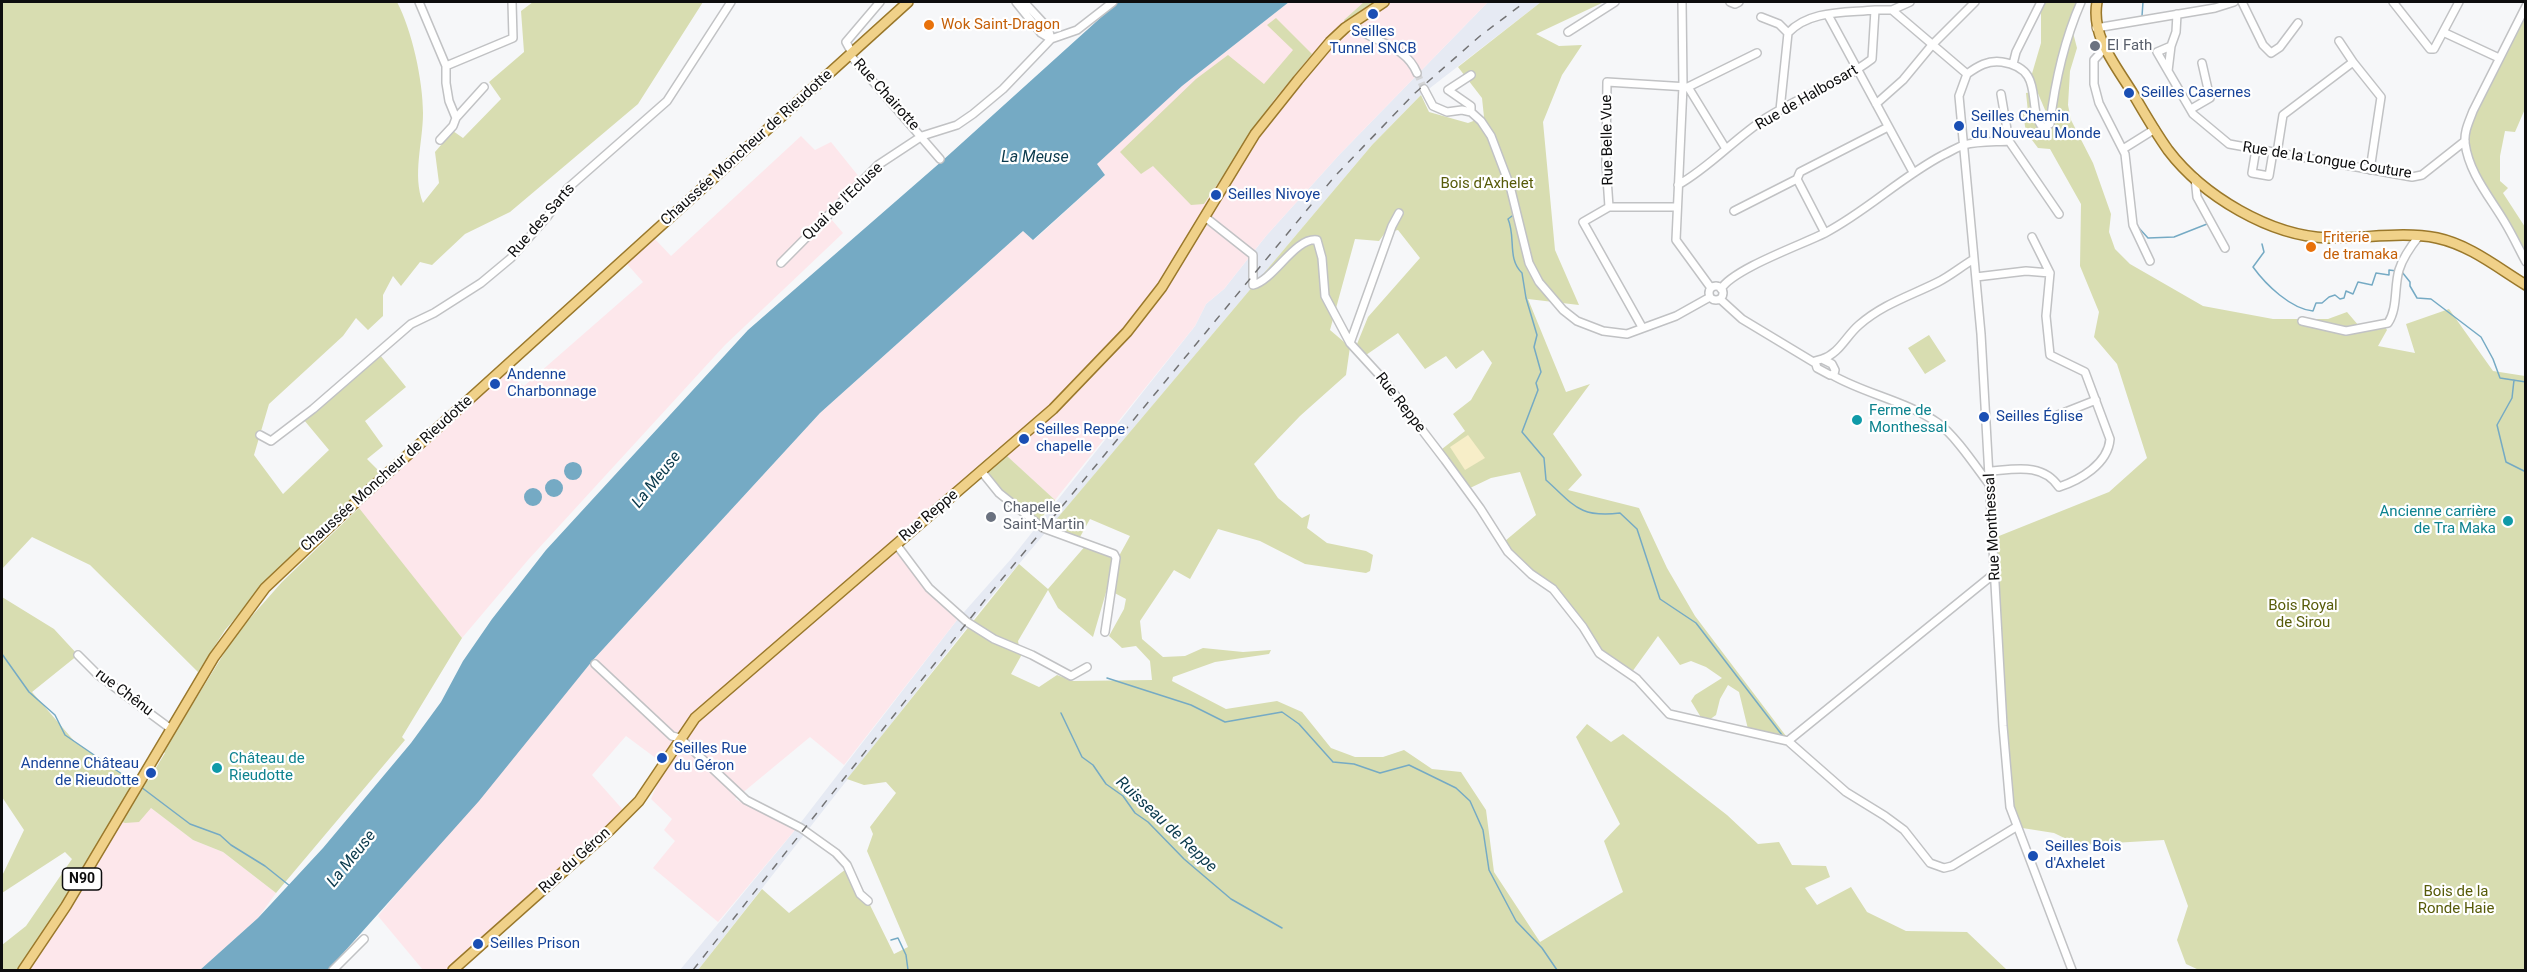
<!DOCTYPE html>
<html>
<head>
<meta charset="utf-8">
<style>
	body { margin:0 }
	#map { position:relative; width:2527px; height:972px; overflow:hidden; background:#f6f7f9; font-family:Roboto,sans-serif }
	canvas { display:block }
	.frame { position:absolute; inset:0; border:3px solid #0d0d0e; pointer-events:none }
</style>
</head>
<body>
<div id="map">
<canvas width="2527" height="972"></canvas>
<div class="frame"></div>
</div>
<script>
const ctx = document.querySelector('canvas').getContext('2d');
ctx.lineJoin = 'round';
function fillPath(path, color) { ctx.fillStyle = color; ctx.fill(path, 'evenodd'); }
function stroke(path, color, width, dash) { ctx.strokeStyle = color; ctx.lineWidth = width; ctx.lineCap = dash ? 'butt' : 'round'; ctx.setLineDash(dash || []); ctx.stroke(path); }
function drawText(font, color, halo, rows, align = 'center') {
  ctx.font = font + ' Roboto,sans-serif'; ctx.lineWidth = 4.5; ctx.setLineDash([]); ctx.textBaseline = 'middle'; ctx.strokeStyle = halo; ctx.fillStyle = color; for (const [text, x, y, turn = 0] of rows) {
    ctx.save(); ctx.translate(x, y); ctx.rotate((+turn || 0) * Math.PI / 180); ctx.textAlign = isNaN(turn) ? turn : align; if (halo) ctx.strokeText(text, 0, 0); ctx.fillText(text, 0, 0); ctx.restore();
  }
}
const built = new Path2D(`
	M1488,2h53l-120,93 -49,50 -386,458 -288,367h-18l115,-140 162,-210 54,-61 184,-233 11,-22 18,-15 42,-53 73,-81z`);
const industrial = new Path2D(`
	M1289,2h199l-149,153 -73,81 -42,53 -18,15 -11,22 -140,174 -57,-52 -107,94 37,47 29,31 -113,145 -34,-28 -75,62 60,31 -77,92 -65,-54 22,-27 -11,-11 8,-11 -21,-20 14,-34 -39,-29 -34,39 32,36 -177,159h-24l-45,-54 215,-256 227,-247 203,-182 11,9 71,-65 -9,-11 86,-78z
	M801,136l14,14 16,-8 29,36 -34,35 17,20 -118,112 -197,215 -66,78 -108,-134 149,-135 21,17 119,-104 -16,-18 27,-26 17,18z
	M151,808l42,32 30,12 53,41 -18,25 -58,52h-177l94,-150z`);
const green = new Path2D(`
	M2,2h395c15,28 26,79 26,111 0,30 -11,62 0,90l16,-20 -4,-31 18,-21 10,7 38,-39 -12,-17 35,-30 -3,-41 12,-9h170l-65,102 -128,108 -45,22 -33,31 -12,-3 -19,24 -8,-10 -10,19v21l-15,14 -12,-12 -13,18 -74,68 -15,51 29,39 46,-44 -25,-30 76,-65 26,32 -41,34 18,25 -16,13 13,13 -93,88 -62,70 -27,42 -108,-107 -58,-28 -30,32z
	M1364,2h12l-31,20 -1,-2z
	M1541,2h63l-68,32 23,12 23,-1 -20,30 -19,47 12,128 24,55 -51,-6 38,93 24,-8 -37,50 29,41 -14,15 71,18 28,60 28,48 91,120 -3,2 -35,-9 -9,-37 -11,-7 -8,14 -4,16 -7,5 -7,-1 -11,-18 4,-6 27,-17 -16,-11 -15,-6 -11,4 -22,-29 -26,36 -32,-20 -28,-44 -61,-57 -6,-10 31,-26 -16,-43 -29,6 -23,11 -26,-40 23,-18 -12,-17 18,-14 21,-37 -9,-13 -27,19 -10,-13 -21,13 -27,-36 -32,22 -9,-11 11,-27 52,-59 -22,-28 -13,3 -6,8 -24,-2 -25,91 20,17 -4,28 -46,41 -46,48 24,34 24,20 8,-4 -3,14 20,15 39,8 7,4 -3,16 -4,2 -61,-9 -45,-23 -42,-12 -28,50 -16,-9 -34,51 2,18 21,18 22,-1 18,-8 40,4 28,-2 -2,4 -54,8 -42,15 -1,4 54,28 51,-8 25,11 29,36 24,9h28l21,-7 28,19 29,3 25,38 8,62 46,70 83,-50 -19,-51 16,-17 -44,-87 11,-13 24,18 12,-8 104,81 31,29 21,-2 13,23 34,1 4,11 -25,11 12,17 34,-18 16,25 39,19 61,1 40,38h-1309l64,-81 27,24 57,-44 22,32 26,53 14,-7 -41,-96 6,-17 -3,-7 26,-34 -10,-11 -22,3 -17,-6 172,-215 29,25 39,-45 32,12 11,-20 -40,-17 -10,18 -31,-9 323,-383 49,-50 8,17 39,11 16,-6 -2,-19 -24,-31zM1107,589l19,10 -2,10 -15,27 13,12 14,-2 14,15 2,19 -79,1 -16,-6 -18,12 -28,-13 10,-18 -3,-15 30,-51 10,18 35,29z
	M2041,2h40l-10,23 6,23 -7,23 -2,34 3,15 22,43 18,51 -2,18 6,17 15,15 73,42 70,13h55l19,-7 12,14 22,-5 6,9 -9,16 37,7 -9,-29 43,-15 44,62 32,5v594h-326l-13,-6 -9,-24 11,-34 -24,-66 -85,5 -25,-12 -38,-6 -6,-20 -16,-269 115,-46 38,-34 -30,-94 -23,-27 5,-25 -19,-46 1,-62 -31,-55 -12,-1 -12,-16 -3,-18 5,-2 -2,-19 6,-1 6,37 6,2 6,-2 1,-5 -20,-47 10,-34z
	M2525,6v103l-10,23 -10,-1 -5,25v25l8,7 -5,5 22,34v35l-55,-98 -4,-35z
	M1276,18l36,36 -38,46 -70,104 -13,1 -38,-39 -12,8 -21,-22 76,-73 32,-24 36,29 29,-34 -26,-25z
	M1929,335l17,26 -21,13 -17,-26z
	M1007,456l48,44 -18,24 -53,-49z
	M359,508l103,130 -60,99 3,3 -129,153 -53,-41 -30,-12 -42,-32 -12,14 -14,1 -8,-3 -94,150h-21v-25l24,-19 46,-67 -7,-7 -63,41v-17l22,-46 -22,-33v-200l52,32 24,26 -46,37 43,50 63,43 4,-7 6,3 17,-28 -2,-1 73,-118 46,-52z`);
const sand = new Path2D(`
	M1468,435l17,23 -20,12 -15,-23z`);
const water = new Path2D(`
	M1118,2h171l-107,84 -85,78 8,11 -72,65 -10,-9 -203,182 -227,247 -114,141 -151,169h-128l58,-52 65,-70 88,-105 30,-41 22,-41 29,-42 54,-69 202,-220 194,-169z
	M564 471a9 9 0 1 1 18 0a9 9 0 1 1-18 0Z
	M545 488a9 9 0 1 1 18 0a9 9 0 1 1-18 0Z
	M524 497a9 9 0 1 1 18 0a9 9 0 1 1-18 0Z`);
const stream = new Path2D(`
	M2142,16l1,-14
	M1035,19l9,10
	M1512,216l-4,3c8,18 -1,40 14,54l4,25 11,37 -3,12 7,25 -5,11 2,7 -16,42 22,26 2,22c28,25 33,38 74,33l17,16 23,70 36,24 86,112
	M2138,227l10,11 26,-1 33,-13
	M2262,244l2,8 -11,15c13,18 38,42 60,44l3,-8h6l7,-6 6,-2 5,4 4,-1 2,-7 7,3 5,-12 14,3 4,-12 13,2v-5l8,1
	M2402,272l8,10v4l7,12 14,1 50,38 12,22 7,19 26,4
	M2514,380l-2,18 -15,27 9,37 20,10
	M2,654l27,38 26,23 10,20 70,48
	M1107,678l84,27 34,17 57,-10 17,12 34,38 21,2 26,9 29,-8 47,23 14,13 13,29 6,40 27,51 26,27 15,22
	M1061,713l21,44 11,8 13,19 17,12 12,17 13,9 36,37 47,40 51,29
	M141,787l49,37 30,11 11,10 34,21 25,20
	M891,940l7,-2 8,17 2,15`);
const minorTunnel = new Path2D(`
	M1417,73l7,16`);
const minor = new Path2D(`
	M419,2l27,64v17l3,18 7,17 -3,8 -13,14
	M1016,2l25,31 10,6
	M1024,2l24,26 3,11
	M1682,2l1,84 -7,154 35,48
	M1730,2l5,2 4,-2
	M2242,2l21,43 8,8 9,-6 18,-24
	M2393,2l37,47h4l25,-47
	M2526,6l-53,105c-4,11 -9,20 -8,32 4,30 24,53 39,78 8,13 15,28 22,41
	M1892,10l18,-8
	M2177,14l-1,18 -5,14 -3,25 25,43 36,30 183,33 10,-2 43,-34
	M1828,15l85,157
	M1761,17l18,7 9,9
	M1351,24c22,19 54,20 66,49
	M2096,28l119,-20 19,-6
	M1568,32l47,-30
	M2443,32l56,26
	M2339,41l14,21
	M2105,48l-11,12v24l5,19 26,51 8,71 17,36
	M852,53l-6,-11 34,-40
	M850,55l90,104
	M2013,64l3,-12 25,-50
	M446,66l67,-28 -1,-36
	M2168,71l-11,-19 14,-6
	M1967,74l-8,22 22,238 22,392 7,81 62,163
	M1967,74c11,-8 21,-14 35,-12 45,7 23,45 41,66l7,-4c5,-43 14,-83 31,-122
	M1471,75l-23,15 23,16v6
	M1688,87l69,-34
	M1424,89l9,17 14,6 15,-2 9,2 10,9 10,15 19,50 19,77 10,19 24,28 14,11 26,10 24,3 49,-18 34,-19
	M2001,94l8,47 50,73
	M1876,104l27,-24 29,-35 43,-43
	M2191,109l19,-11 -8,-35
	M1780,110l8,-77c21,-23 57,-20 87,-23
	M456,118l28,-31
	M2123,149l32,-20
	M2256,149l-4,24 17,3 4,-24
	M2277,153l6,-38 70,-53 28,35 -11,73
	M2195,178l2,19 28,51
	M1797,179l3,-7 88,-45
	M1678,185c32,-18 57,-47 88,-67 34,-22 73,-34 106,-59l3,-49h17l75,64
	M1609,207l-26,15 59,105
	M1677,207h-68l-3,-44 1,-81 81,5 38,62
	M1734,211l63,-32 28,54
	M1399,213l-7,13 -42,117 33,36 62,81 35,48 28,44 23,22 22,15 30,38 16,26 38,26 32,35 119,27 207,-168
	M1205,217l48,38v30c21,-5 42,-48 64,-45l5,18 3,38 25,47
	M2032,237l18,36
	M781,263l97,-98 44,-29 35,-11 16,-11 30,-25 48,-50 26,-9 36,-28
	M1976,277l50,-6 24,2 -4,43 4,39 35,17 25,67c-2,25 -30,41 -51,48 -16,-24 -43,-18 -68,-16
	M1709 293a7 7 0 1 1 14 0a7 7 0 1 1-14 0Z
	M1721,289c12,-20 80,-44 104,-56 42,-22 76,-56 118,-78 7,-3 14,-8 21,-10 14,-4 31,-3 45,-4
	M1720,299l22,20 73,44
	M2302,321l44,10 42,-8c10,-15 6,-36 11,-53 4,-13 12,-24 20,-34
	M1822,359c17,-5 24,-23 37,-34 24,-21 51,-29 79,-43 12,-6 24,-16 36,-23
	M1822,359l10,5 3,6 -1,4 -4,1 -13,-7 -2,-7z
	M1832,375c33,19 74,26 106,48 18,13 40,47 54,65
	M2053,417l43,-17
	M260,435l11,6 42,-32 98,-85 23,-11 47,-30 30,-25 36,-41 21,-29 99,-87 64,-99
	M982,472l17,21 44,35 71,26 2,4 -11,74
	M896,544l33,44 38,34 27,17 38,16 39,21 16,-9
	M78,655l20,20 73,54
	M595,664l77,72 8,2 66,62 55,28 35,25 11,12 13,29 8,7
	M1788,741l58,51 39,24 19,14 26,33 14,5 8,-2 64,-39
	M333,970l31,-31`);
const major = new Path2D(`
	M2097,2c-6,34 17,61 35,90 11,19 23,40 36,58 35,46 102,86 160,88 35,1 74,-7 109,0 33,7 61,30 89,47
	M23,970l43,-64 148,-249 51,-69 93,-88 550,-498
	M453,970l157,-140 29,-29 56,-83 358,-309 74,-77 35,-45 93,-153 43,-54 32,-38 15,-14 39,-26`);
const rail = new Path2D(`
	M693,970l295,-374 347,-420 80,-83 65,-57 45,-34`);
const markers = [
	[1373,14,6,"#1a4fb4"],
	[929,25,6,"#e8710a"],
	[2095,46,6,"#6b7280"],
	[2129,93,6,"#1a4fb4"],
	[1959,126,6,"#1a4fb4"],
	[1216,195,6,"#1a4fb4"],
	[2311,247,6,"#e8710a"],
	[495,384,6,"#1a4fb4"],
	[1984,417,6,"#1a4fb4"],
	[1857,420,6,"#0f9aa8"],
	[1024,439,6,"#1a4fb4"],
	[991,517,6,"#6b7280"],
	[2508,521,6,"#0f9aa8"],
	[662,758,6,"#1a4fb4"],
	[217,768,6,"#0f9aa8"],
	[151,773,6,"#1a4fb4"],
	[2033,856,6,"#1a4fb4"],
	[478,944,6,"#1a4fb4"]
];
const shields = [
	[82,879,39]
];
const shieldNames = [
	["N90",82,879]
];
const foodNames = [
	["Wok Saint-Dragon",941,25],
	["Friterie",2323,238],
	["de tramaka",2323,255]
];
const transitNames = [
	["Seilles",1373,32,"center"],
	["Tunnel SNCB",1373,49,"center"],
	["Seilles Casernes",2141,93],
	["Seilles Chemin",1971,117],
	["du Nouveau Monde",1971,134],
	["Seilles Nivoye",1228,195],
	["Andenne",507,375],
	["Charbonnage",507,392],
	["Seilles Église",1996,417],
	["Seilles Reppe",1036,430],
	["chapelle",1036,447],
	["Seilles Rue",674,749],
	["du Géron",674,766],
	["Andenne Château",139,764,"right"],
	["de Rieudotte",139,781,"right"],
	["Seilles Bois",2045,847],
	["d'Axhelet",2045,864],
	["Seilles Prison",490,944]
];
const worshipNames = [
	["El Fath",2107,46],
	["Chapelle",1003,508],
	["Saint-Martin",1003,525]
];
const streetNames = [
	["Rue Chairotte",886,95,48],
	["Rue de Halbosart",1807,98,-30],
	["Rue Belle Vue",1608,140,-91],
	["Chaussée Moncheur de Rieudotte",747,148,-42],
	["Rue de la Longue Couture",2327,161,9],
	["Quai de l'Ecluse",843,202,-44],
	["Rue des Sarts",542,221,-49],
	["Rue Reppe",1400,403,52],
	["Chaussée Moncheur de Rieudotte",387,474,-42],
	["Rue Reppe",929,516,-40],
	["Rue Monthessal",1993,527,-93],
	["rue Chênu",124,693,37],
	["Rue du Géron",575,861,-42]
];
const parkNames = [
	["Bois d'Axhelet",1487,184],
	["Bois Royal",2303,606],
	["de Sirou",2303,623],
	["Bois de la",2456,892],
	["Ronde Haie",2456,909]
];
const cultureNames = [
	["Ferme de",1869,411],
	["Monthessal",1869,428],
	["Ancienne carrière",2496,512,"right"],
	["de Tra Maka",2496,529,"right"],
	["Château de",229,759],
	["Rieudotte",229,776]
];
const waterNames = [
	["La Meuse",1035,158],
	["La Meuse",657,480,-51],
	["Ruisseau de Reppe",1166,825,43],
	["La Meuse",352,859,-51]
];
fillPath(built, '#e6eaf3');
fillPath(industrial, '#fde7eb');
fillPath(green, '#d8ddb1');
fillPath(sand, '#f7eec8');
fillPath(water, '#75aac4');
stroke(stream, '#75aac4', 1.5);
stroke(minorTunnel, '#d3d4d6', 7, [7, 3.5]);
stroke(minor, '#c1c2c4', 10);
stroke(major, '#9a782b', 12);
stroke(minor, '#fff', 7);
stroke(major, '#f0d189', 9);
stroke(rail, '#737374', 1.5, [8, 8]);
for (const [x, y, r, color] of markers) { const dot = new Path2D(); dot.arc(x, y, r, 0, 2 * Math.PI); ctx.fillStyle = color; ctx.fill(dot); stroke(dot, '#fff', 2); }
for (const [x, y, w] of shields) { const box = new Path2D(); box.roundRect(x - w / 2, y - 11, w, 22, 4.5); ctx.fillStyle = '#fff'; ctx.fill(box); stroke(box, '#0d0d0e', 1.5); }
drawText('bold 14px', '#0d0d0e', null, shieldNames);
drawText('15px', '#c56008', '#fff', foodNames, 'left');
drawText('15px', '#164399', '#fff', transitNames, 'left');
drawText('15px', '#5b616d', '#fff', worshipNames, 'left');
drawText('15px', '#0d0d0e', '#fff', streetNames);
drawText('15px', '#575b09', '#fff', parkNames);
drawText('15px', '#0d838f', '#fff', cultureNames, 'left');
drawText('italic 16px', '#0a394c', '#fff', waterNames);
</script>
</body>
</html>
